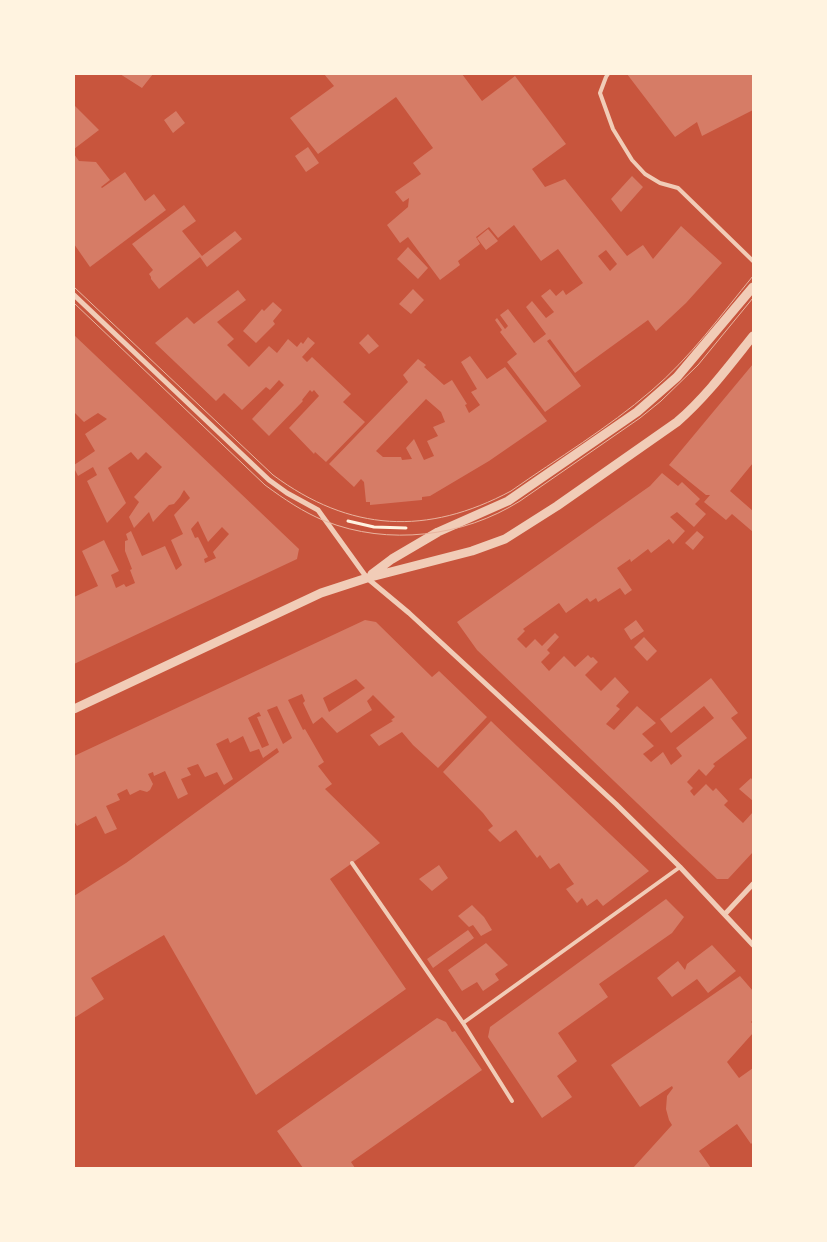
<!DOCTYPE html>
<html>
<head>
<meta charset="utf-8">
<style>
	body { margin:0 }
	#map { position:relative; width:827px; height:1242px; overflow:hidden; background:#c8553d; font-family:"Source Serif 4",serif }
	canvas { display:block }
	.frame { position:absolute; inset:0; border:75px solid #fff3e0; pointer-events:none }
</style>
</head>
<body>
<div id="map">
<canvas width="827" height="1242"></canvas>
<div class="frame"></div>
</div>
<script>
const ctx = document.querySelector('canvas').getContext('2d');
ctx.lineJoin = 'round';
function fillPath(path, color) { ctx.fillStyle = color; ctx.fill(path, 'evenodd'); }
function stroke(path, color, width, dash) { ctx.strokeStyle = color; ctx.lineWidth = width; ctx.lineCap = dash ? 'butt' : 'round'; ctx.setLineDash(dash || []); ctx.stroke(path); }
const building = new Path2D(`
	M120,74h33l-11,14z
	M324,74h138l20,27 33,-25 51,68 -34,25 13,18 20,-8 62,77 16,-11 10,14 28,-33 41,37 -36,40 -30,28 -8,-11 -73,53 -25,-34 -3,2 34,45 -36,26 -38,-50 10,-8 -17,-22 2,-2 -7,-10 2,-2 8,11 3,-3 -8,-11 8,-6 26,34 12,-9 -20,-27 6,-6 14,17 8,-6 -13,-16 9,-7 6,7 7,-6 3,5 17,-12 -25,-34 -17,12 -27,-36 -16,13 -9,-11 -13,10 4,7 -22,17 2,4 -20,15 -32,-43 -8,6 -13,-18 21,-18 1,-9 -6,4 -8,-10 26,-18 -8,-11 20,-15 -37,-51 -78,57 -28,-36 44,-32zM606,250l11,14 -7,7 -12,-15z
	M627,74h126v36l-51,26 -5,-14 -22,15z
	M74,105l25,25 -25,19z
	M176,111l9,12 -12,10 -9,-13z
	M308,147l11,16 -13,9 -11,-16z
	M74,154l5,7 17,1 14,18 -9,7 1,1 23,-16 20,29 9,-7 12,16 -76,57 -16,-23z
	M632,176l11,11 -22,25 -10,-13z
	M184,205l12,16 -14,10 20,25 33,-25 7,8 -35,28 -7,-10 -41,32 -8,-10v-2l-2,-3 4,-4 -21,-26z
	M488,229l10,12 -12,9 -9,-12z
	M408,247l20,21 -10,11 -21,-20z
	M413,289l11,11 -13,14 -12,-10z
	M238,290l8,10 -29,22 17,17 -7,6 22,22 20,-21 8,7 11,-14 9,8 4,-5 2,2 5,-7 7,6 -13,14 5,5 5,-5 39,37 -8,8 22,20 -39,40 -11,-10 -1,2 -25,-26 30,-32 -5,-6 -2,2 -2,-2 -8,10 1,1 -34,35 -17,-17 32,-34 -5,-5 -9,10 -4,-3 -24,23 -18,-17 -8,8 -61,-58 32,-26 7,7z
	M273,302l9,8 -9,11 2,3 -19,19 -13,-12 19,-22 2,2z
	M368,334l11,12 -10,8 -10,-11z
	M74,335l225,214 -2,10 -223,105v-67l24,-11 -16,-35 22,-11 15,31 -8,4 5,13 8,-4 2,3 9,-4 -5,-13 2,-1 -7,-18v-10l3,-1 -2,-6 5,-3 11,25 23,-10 11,24 6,-5 -11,-25 12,-6 -9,-19 16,-17 -6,-8 -4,7 -6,7 -5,1 -16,17 -4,-10 -15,16 -5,-11 10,-15 -5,-5 28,-30 -16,-15 -8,8 -7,-8 -23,16 18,35 -19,20 -20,-42 10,-6 -4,-8 -15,9 -4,-8v-3l21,-14 -10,-17 22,-15 -9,-6 -14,9 -10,-10zM198,521l10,21 14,-15 7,7 -16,18 3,6 -11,5 -1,-4 4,-2 -10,-20 -3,1 -4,-9z
	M470,356l17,23 18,-12 42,54 -58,40 -59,35 -8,1v3l-52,5v-3h-4l-2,-20 -3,-3 -7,8 -25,-23 79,-82 -5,-7 15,-16 8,6 -2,2 20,18 8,-5 15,24 -2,1 4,8 11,-8 -9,-13 6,-3 -16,-27zM426,399l15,13 4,10 -12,5 5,9 -11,5 7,15 -10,4 -10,-21 -8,9 6,11 -10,1 -1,-3h-18l-7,-6z
	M753,364v99l-23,28 23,20v21l-21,-18 -6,6 -22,-18 6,-7h-4l-37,-30z
	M662,473l16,13 4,-4 18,17 -5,5 11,10 -12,13 -17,-15 -7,5 15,14 -12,13 -4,-5 -18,14 -3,-4 -17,13 -1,-3 -13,9 15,22 -7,5 -5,-7 -22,14 -2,-4 -6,4 -3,-4 -21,15 -7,-10 -36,26 2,2 -8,8 9,9 9,-9 7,7 13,-13 4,4 -12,13 3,3 -9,9 8,9 15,-15 11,11 13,-12 3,3 2,-1 5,5 -13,13 16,16 14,-14 14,15 -13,14 4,3 -14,15 8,6 23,-24 19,17 -14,11 12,12 -11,8 8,8 12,-10 8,13 11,-9 -6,-8 38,-30 -10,-12 -33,27 -11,-14 51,-41 27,35 -7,5 16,20 -34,26 2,2 -9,10 -7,-7 -12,13 6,6 -3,3 4,5 12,-12 7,7 3,-3 12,13 -4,4 19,18 10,-11v40l-25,27h-11l-34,-32 -206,-197 -20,-28 193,-136z
	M697,531l7,6 -11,13 -8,-7z
	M365,620l11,2 56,55 7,-6 48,46 -49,51 -25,-23 -11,-13 -23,14 -9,-11 23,-14 -2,-1 4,-3 -22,-22 -6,6 5,9 -35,23 -15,-16 -9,7 -10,-21 2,-2 -3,-7 -14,6 15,30 2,-1 19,33 -6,4 14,18 -7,5 55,54 -50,36 76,110 -150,106 -92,-160 -73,43 13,21 -30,19v-122l52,-33 153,-111 -2,-4 -14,10 -4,-9 -9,3 -7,-16 -13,7 -2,-5 -12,6 17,35 -9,6 -7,-13 -12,5 -7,-13 -11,4 4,7 -10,4 7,15 -10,5 -13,-28 -11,5 -1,-4 -5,2 5,10 -3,6 -3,2 -7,-2 -10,5 -3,-6 -10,5 3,6 -14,6 11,23 -12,5 -9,-18 -19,10 -3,-5v-65zM356,679l9,9 -36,24 -6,-14zM277,706l15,32 -9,6 -16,-34zM259,712l2,4 -4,1 12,28 -7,3 -14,-30z
	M636,620l8,11 -13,9 -7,-11z
	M644,637l13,14 -10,10 -13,-14z
	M491,721l26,25 132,125 -46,35 -6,-7 -10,7 -5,-8 -5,5 -11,-14 8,-5 -15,-21 -9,6 -10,-14 -3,3 -21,-28 -16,12 -12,-12 5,-4 -10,-13 -40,-41z
	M751,778l2,3v20l-14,-12z
	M439,865l9,13 -16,13 -13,-12z
	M666,899l18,18 -12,16 -73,51 9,13 -50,36 19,28 -20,15 15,21 -30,21 -54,-81 2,-10z
	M472,905l12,12 8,13 -11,6 -8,-11 -4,2 -11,-11z
	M468,930l6,8 -41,30 -6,-9z
	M486,943l22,22 -13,9 4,6 -16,11 -6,-9 -15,9 -14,-21z
	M712,945l24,26 -28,22 -11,-14 -25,18 -15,-19 21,-17 7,9 2,-6z
	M740,976l13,15v29l-2,2 2,2v9l-26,29 12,16 14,-10v74l-2,2 -14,-20 -38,27 12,17h-78l39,-43 -3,-5 -3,-11 1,-13 6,-8 -1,-2 -32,21 -29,-42z
	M437,1018l9,4 6,10 3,-1 27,39 -131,92 4,6h-52l-26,-37z`);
const path = new Path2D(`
	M348,521l26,6 32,1`);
const service = new Path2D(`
	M608,74l-2,3 -6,16 13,36 19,31 13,14 15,9 18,5 75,73
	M352,863l111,160 49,78
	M463,1023l217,-156`);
const minor = new Path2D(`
	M74,295l195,185 18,13 31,17 49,68 42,35 207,191 64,63 73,78
	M725,914l28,-30`);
const tertiary = new Path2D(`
	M372,574l20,-15 46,-27 70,-31 129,-89 40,-35 76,-90
	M74,709l247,-116 46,-15 105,-27 33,-12 52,-33 120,-84c29,-25 52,-56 76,-86`);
const tram = new Path2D(`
	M74,287l199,188c77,57 154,61 238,16 47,-33 97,-63 140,-100 39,-33 70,-76 102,-115
	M74,303l191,182c19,14 38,27 60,36 63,25 138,16 195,-20l120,-83 21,-17 37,-36 55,-67`);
fillPath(building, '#d67c66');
stroke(path, '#fff3e0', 3);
stroke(service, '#f1ccb7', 4);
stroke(minor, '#f1ccb7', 5);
stroke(tertiary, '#f1ccb7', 9);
stroke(tram, '#e9b49f', 1);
</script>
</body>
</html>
